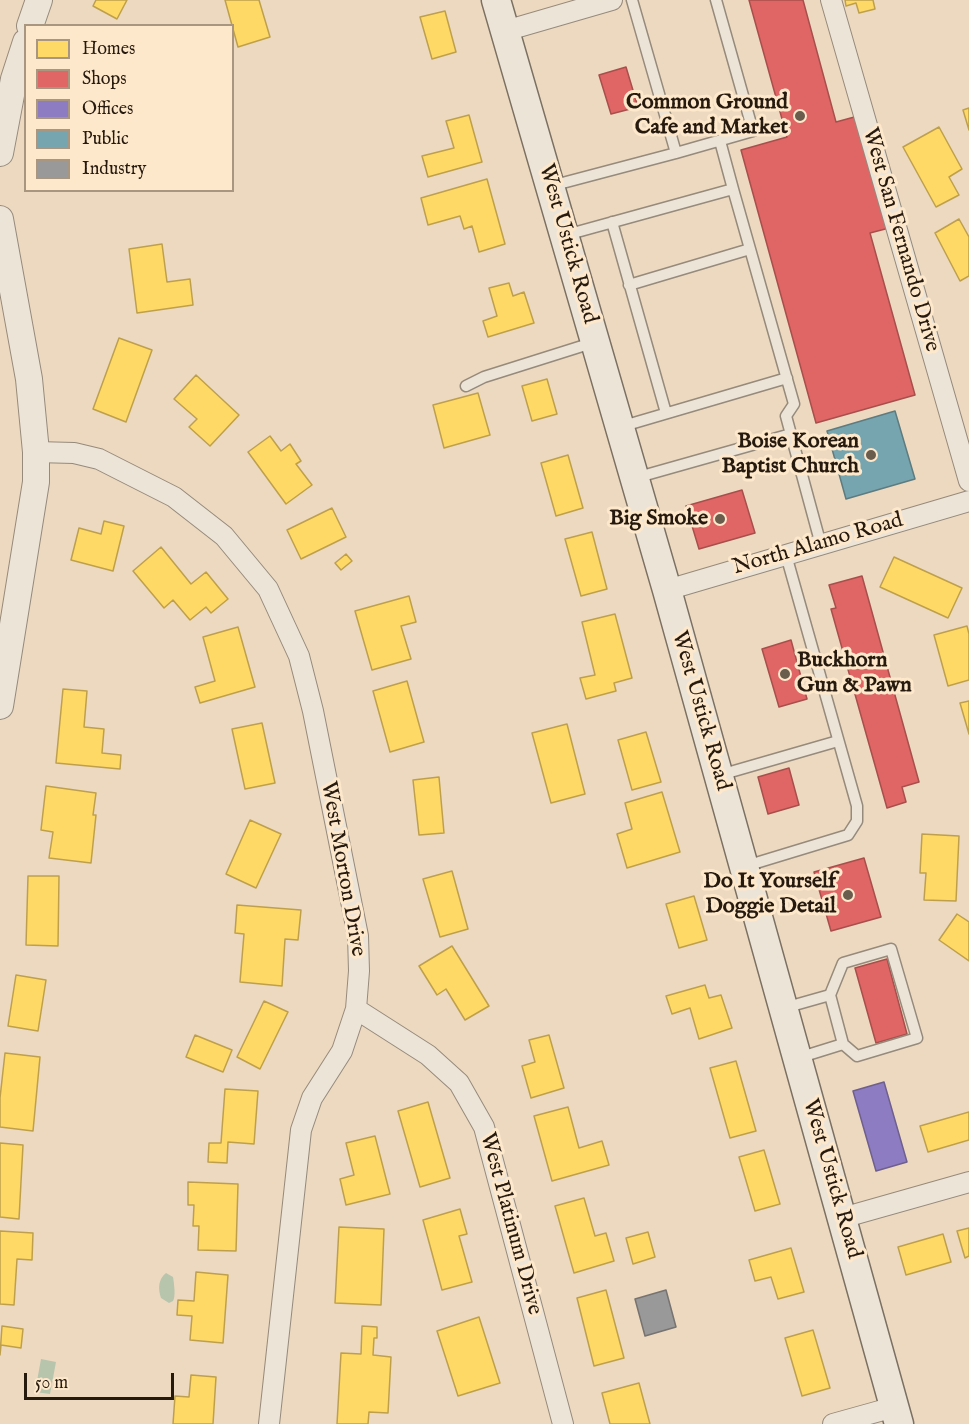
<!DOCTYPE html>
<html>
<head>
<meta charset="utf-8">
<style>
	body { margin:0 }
	#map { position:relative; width:969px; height:1424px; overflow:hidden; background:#ecd9c0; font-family:"IM FELL English",serif }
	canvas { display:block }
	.legend { position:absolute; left:24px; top:24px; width:210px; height:168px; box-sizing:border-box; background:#fee8cb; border:2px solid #a89680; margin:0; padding:8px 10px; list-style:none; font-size:18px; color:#261a0f }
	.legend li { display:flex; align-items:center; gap:12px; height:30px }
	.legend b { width:30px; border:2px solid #a89680 }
	.scale { position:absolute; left:24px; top:1373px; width:150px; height:27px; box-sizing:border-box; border:3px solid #261a0f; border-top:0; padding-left:8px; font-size:18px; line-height:21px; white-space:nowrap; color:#261a0f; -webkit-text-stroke:4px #fee8cb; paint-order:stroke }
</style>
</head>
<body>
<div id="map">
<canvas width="969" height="1424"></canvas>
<ul class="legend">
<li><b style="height:16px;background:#ffd966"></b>Homes</li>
<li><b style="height:16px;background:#e06666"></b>Shops</li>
<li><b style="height:16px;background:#8e7cc3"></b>Offices</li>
<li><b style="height:16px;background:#76a5af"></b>Public</li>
<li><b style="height:16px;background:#999"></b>Industry</li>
</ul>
<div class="scale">50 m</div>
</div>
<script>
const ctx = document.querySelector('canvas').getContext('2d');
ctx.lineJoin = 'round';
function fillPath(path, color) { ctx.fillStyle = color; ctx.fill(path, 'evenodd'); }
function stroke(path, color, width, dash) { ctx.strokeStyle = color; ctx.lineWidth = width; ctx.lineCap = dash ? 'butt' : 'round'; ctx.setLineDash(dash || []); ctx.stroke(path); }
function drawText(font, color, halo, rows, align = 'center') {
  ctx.font = font + ' "IM FELL English",serif'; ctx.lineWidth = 6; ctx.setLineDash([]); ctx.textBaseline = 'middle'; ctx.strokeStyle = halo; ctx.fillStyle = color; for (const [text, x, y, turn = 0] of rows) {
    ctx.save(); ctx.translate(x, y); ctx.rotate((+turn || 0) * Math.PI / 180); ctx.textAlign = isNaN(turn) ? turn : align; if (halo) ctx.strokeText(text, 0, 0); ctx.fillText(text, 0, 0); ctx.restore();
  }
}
const water = new Path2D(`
	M166,1273l7,4c1,6 3,20 0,24l-4,2 -8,-5c-3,-9 -3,-19 5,-25z
	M41,1359l15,3 -6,32 -15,-2z`);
const homes = new Path2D(`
	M96,0h31l-10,19 -24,-13z
	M225,0h34l11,37 -32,10z
	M845,0h28l2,9 -16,4 -3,-10 -10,3z
	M445,11l11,41 -24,7 -12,-42z
	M969,108v22l-6,-20z
	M469,115l13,47 -54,15 -6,-21 32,-8 -8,-27z
	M939,127l23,42 -13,8 10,18 -23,12 -33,-60z
	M487,179l18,65 -26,8 -7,-26 -8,3 -4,-13 -32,9 -7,-27z
	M959,219l10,18v39l-9,5 -25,-48z
	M162,244l5,38 23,-3 3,26 -56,8 -8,-64z
	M509,283l4,13 11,-4 10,31 -46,14 -5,-16 14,-5 -8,-28z
	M119,338l33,12 -26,72 -33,-13z
	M196,375l43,40 -29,31 -21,-19 8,-8 -23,-20z
	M547,379l10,35 -25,7 -10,-35z
	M478,393l12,42 -46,13 -11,-43z
	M270,436l11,15 9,-7 11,17 -5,3 16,21 -26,19 -38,-52z
	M568,455l15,53 -27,8 -15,-53z
	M332,508l14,29 -45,22 -14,-29z
	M104,521l20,5 -11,45 -42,-11 8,-32 22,6z
	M592,532l15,57 -26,7 -16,-57z
	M161,547l30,37 15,-12 22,27 -17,14 -5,-6 -16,13 -17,-20 -9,8 -31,-37z
	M346,554l6,7 -11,9 -6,-7z
	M894,557l68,31 -14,30 -68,-31z
	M409,596l7,26 -15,4 10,33 -39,11 -17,-59z
	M615,614l17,64 -18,5 2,8 -30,8 -6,-21 15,-3 -13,-53z
	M967,626l2,8v46l-21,6 -14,-51z
	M238,627l17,60 -55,16 -5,-16 20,-6 -12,-44z
	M407,681l17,61 -34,10 -17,-61z
	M63,689l24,2 -3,36 20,2 -2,24 19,2 -1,14 -64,-6z
	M969,701v33l-9,-31z
	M262,723l13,60 -30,6 -13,-60z
	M567,724l18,70 -34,9 -19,-70z
	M646,732l15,50 -29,8 -14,-50z
	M439,777l5,56 -25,2 -6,-55z
	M46,786l50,7 -3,22h3l-5,48 -42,-5 4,-26 -12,-2z
	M662,792l18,60 -53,16 -10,-34 15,-5 -7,-26z
	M250,820l31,14 -25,54 -30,-14z
	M922,834l37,2 -3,65 -32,-1 2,-27h-6z
	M452,871l16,58 -28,8 -17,-58z
	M28,876h31l-1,70 -32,-1z
	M694,896l13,44 -28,8 -13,-44z
	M237,905l64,5 -3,30 -13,-1 -3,47 -42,-4 4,-48 -9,-1z
	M957,914l12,8v39l-30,-21z
	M452,946l37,60 -24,14 -19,-31 -9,6 -18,-29z
	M16,975l30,5 -8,51 -30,-5z
	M705,985l4,13 12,-3 11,33 -33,11 -9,-31 -18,6 -6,-18z
	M264,1001l24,11 -28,57 -23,-12z
	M195,1035l37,15 -9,22 -37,-15z
	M549,1035l15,53 -33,10 -9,-32 13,-4 -6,-22z
	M5,1053l35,4 -7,74 -33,-4v-29z
	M736,1061l20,70 -26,7 -20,-70z
	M225,1089l33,2 -4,53 -26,-2 -1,21 -19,-1 1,-19h12z
	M428,1102l22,76 -30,9 -22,-76z
	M568,1107l11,41 23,-7 7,24 -57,16 -18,-65z
	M969,1112v28l-41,12 -8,-26z
	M375,1136l15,58 -44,11 -6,-26 14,-4 -8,-32z
	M0,1143l23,2 -4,74 -19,-2z
	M764,1150l16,54 -25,7 -16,-54z
	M188,1182l50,2 -2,67 -38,-1 1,-24h-6l1,-21h-6z
	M584,1198l11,38 11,-3 8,28 -40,12 -19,-67z
	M460,1209l7,25 -8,2 13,46 -30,8 -19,-70z
	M339,1227l45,2 -3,76 -46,-2z
	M969,1228v28l-4,2 -8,-27z
	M0,1231l33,2 -1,27 -15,-1 -3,46 -14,-1z
	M648,1232l7,25 -22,7 -7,-26z
	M943,1234l8,28 -45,13 -8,-28z
	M791,1248l13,44 -26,7 -7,-22 -16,4 -6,-21z
	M196,1272l32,3 -5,68 -33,-3 2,-24 -15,-1 1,-15 16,1z
	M606,1290l18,68 -30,8 -17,-68z
	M479,1317l21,66 -42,13 -21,-65z
	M2,1326l21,3 -2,19 -20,-3 -1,10z
	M362,1326l15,1v11h-3l-1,17 18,2 -3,56 -19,-1 -1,12h-31l4,-71 20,1z
	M813,1330l17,58 -28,8 -17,-58z
	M191,1375l25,2 -3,47h-40l2,-28 14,1z
	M639,1383l11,41h-40l-8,-31z`);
const shops = new Path2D(`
	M749,0h54l33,122 22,-6 31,112 -19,5 45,162 -99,28 -75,-273 46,-13z
	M626,67l12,40 -27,7 -12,-39z
	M742,490l13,43 -56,16 -13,-43z
	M862,576l57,206 -17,5 4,15 -19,6 -56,-199 5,-1 -7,-23z
	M791,640l16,59 -28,8 -17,-58z
	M789,768l10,37 -31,9 -10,-37z
	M864,858l17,59 -50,14 -17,-59z
	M887,959l20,75 -31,9 -21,-75z`);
const offices = new Path2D(`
	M884,1082l23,80 -31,9 -23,-80z`);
const public = new Path2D(`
	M895,411l20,68 -69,20 -19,-68z`);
const industry = new Path2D(`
	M666,1290l10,37 -31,9 -10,-37z`);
const service = new Path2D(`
	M632,0l44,153 77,-22 -37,-131
	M720,141l13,48
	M551,186l125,-33
	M612,222l54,191
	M566,235l167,-46 61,215 -8,12 35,129
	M629,285l121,-36
	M466,386l18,-9 111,-35
	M620,427l167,-49
	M635,478l156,-44
	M720,775l118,-34
	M746,866l102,-31 9,-14v-15l-71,-251
	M830,995l13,-32 48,-14 26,89 -60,18 -14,-12
	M784,1008l46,-13 13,49 -45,14`);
const minor = new Path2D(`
	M831,0l138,481
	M505,31l107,-31
	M36,452l38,1 25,6 75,38 50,39 44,53 31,67 14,55 45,225 1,35 -3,38 -14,42 -30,47 -11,32 -32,294
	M667,590l302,-89
	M356,1009l72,46 31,28 25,44 79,297
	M842,1218l127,-36
	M833,1424l61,-17`);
const tertiary = new Path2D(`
	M30,26l9,-26
	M0,153l14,-74 12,-37
	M0,219l29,160 7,73v30l-36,224`);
const secondary = new Path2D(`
	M496,0l171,590 232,834`);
const markers = [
	[800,116,6,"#6b5d4d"],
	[871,455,6,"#6b5d4d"],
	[720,519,6,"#6b5d4d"],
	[785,674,6,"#6b5d4d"],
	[848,895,6,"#6b5d4d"]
];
const poiNames = [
	["Common Ground",788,103],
	["Cafe and Market",788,128],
	["Boise Korean",859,442],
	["Baptist Church",859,467],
	["Big Smoke",708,519],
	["Buckhorn",797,661,"left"],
	["Gun & Pawn",797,686,"left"],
	["Do It Yourself",836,882],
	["Doggie Detail",836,907]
];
const streetNames = [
	["West San Fernando Drive",900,240,74],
	["West Ustick Road",567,244,74],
	["North Alamo Road",818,545,-16],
	["West Ustick Road",700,711,74],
	["West Morton Drive",342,869,80],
	["West Ustick Road",831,1179,74],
	["West Platinum Drive",510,1224,75]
];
fillPath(water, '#b8c5ad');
fillPath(homes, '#ffd966');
stroke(homes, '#bea04c', 1.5);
fillPath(shops, '#e06666');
stroke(shops, '#a84f4c', 1.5);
fillPath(offices, '#8e7cc3');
stroke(offices, '#6f5f8d', 1.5);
fillPath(public, '#76a5af');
stroke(public, '#5e7b7f', 1.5);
fillPath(industry, '#999');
stroke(industry, '#767370', 1.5);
stroke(service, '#968a7b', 13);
stroke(minor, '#968a7b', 22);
stroke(tertiary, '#968a7b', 28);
stroke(secondary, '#7b7062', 31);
stroke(service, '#ede4d8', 10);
stroke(minor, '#ede4d8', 20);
stroke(tertiary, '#ede4d8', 26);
stroke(secondary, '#ede4d8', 28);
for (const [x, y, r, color] of markers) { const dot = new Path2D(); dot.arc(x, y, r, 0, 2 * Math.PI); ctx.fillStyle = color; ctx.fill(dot); stroke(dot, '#fee8cb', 2); }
drawText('bold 22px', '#261a0f', '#fee8cb', poiNames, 'right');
drawText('22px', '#261a0f', '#fee8cb', streetNames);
</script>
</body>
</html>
